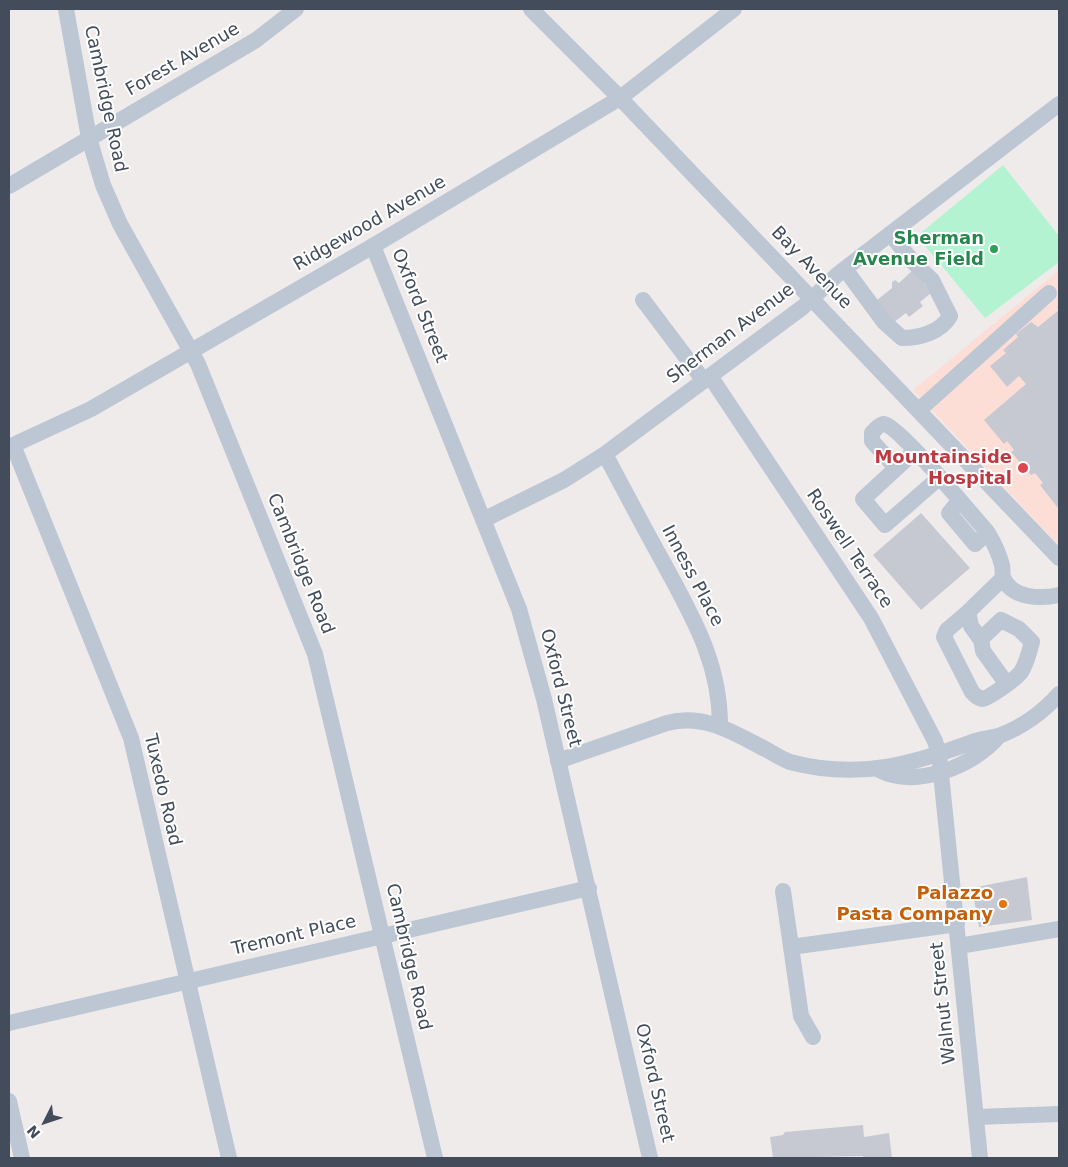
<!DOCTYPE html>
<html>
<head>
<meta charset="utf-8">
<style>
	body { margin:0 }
	#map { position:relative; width:1068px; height:1167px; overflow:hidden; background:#efebeb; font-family:"DejaVu Sans",sans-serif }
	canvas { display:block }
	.frame { position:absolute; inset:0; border:10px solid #424c5b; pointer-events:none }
	.north { position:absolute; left:20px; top:1097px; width:50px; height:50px; -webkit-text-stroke:4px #fff; paint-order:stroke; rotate:229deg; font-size:14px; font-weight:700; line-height:20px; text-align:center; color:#424c5b }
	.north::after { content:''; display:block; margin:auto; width:18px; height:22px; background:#424c5b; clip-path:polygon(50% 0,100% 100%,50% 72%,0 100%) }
</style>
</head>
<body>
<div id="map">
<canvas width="1068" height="1167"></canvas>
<div class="frame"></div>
<div class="north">N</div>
</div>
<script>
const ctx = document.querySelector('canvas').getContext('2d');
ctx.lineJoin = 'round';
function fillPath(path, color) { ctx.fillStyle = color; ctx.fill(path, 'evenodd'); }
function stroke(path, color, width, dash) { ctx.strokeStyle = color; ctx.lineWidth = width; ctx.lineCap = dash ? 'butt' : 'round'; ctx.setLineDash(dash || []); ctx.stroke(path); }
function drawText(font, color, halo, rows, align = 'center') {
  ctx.font = font + ' "DejaVu Sans",sans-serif'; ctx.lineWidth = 4; ctx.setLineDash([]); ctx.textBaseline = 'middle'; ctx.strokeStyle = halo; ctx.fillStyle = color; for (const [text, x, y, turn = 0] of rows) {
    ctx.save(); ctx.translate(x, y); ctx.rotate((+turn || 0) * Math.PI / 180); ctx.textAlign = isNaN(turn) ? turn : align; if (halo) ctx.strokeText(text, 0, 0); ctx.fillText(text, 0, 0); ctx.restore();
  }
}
const medical = new Path2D(`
	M1059,270v276l-146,-156z`);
const green = new Path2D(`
	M1003,165l56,71v26l-74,56 -68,-82z`);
const building = new Path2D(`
	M914,269l17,24 -11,9 3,4 -14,11 -3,-4 -13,10 -16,-23 15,-12v-6l3,-2 4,3z
	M1059,305v202l-1,1 -18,-23 3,-2 -8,-10 -4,2 -20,-23 3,-2 -7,-9 -3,3 -20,-24 42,-36 -7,-8 -12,11 -17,-21 16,-13 -3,-3 15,-13 -2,-3 15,-12 7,5 21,-17 -2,-3z
	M921,513l49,55 -49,42 -48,-55z
	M1027,877l5,43 -53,7 -7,-39z
	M863,1125l1,12 25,-4 3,25h-29v-2l-90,2 -3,-21 13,-2 2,-3z`);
const minor = new Path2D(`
	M66,9l23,129 14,47 17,39 78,140 117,290 120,504
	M531,9l89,89 439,460
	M9,186l247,-146 40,-31
	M373,246l146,363 25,90 106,459
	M845,269l39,53 18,16c18,0 39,-6 48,-22l-18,-36 -17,-16 -25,-30
	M643,300l61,81
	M710,376l161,242 64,123 4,13 41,404
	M919,410l130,-117
	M13,445l118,293 98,420
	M9,447l82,-38 282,-163 247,-148 114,-89
	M915,451l-52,48 22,26 55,-48
	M605,454c19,36 38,72 58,108 29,54 57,100 57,163
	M896,468l-24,-27v-8c3,-3 7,-9 12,-9 15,2 89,92 104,109 6,10 11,21 14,32 1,4 0,9 1,12 8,22 38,22 56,18
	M959,501l-10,12 26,31 13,-11
	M483,520l81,-40 41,-26 198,-147 35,-33 221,-170
	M968,612l-21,18 -3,7 28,55c3,3 5,6 10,7 6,0 35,-21 39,-27 6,-9 8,-20 11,-30l-13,-13 -18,-9 -20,19 2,12 23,32
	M981,640l-10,-14 -3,-14 35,-34
	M558,761l109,-38c38,-10 67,10 100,27 7,4 15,9 23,12 68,18 121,3 185,-21 9,-3 18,-3 26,-6 23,-9 42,-23 58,-41
	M879,770c37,19 95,-4 120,-34
	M783,891l18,125 12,21
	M959,946l100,-17
	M791,947l166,-23
	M9,1023l580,-135
	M9,1101l13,57
	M976,1117l83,-3`);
const markers = [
	[994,249,5,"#2e9e5b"],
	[1023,468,6,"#e0444e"],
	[1003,904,5,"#e8710a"]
];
const streetNames = [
	["Forest Avenue",183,60,-30],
	["Cambridge Road",105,99,78],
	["Ridgewood Avenue",370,224,-30],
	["Bay Avenue",811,268,46],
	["Oxford Street",419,306,68],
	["Sherman Avenue",731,334,-37],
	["Roswell Terrace",849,549,56],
	["Cambridge Road",300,564,68],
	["Inness Place",692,576,62],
	["Oxford Street",560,688,76],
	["Tuxedo Road",162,790,77],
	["Tremont Place",294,936,-13],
	["Cambridge Road",408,957,77],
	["Walnut Street",944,1003,-96],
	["Oxford Street",654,1083,77]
];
const leisureNames = [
	["Sherman",984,239],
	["Avenue Field",984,260]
];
const healthNames = [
	["Mountainside",1012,458],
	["Hospital",1012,479]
];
const foodNames = [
	["Palazzo",993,894],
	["Pasta Company",993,915]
];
fillPath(medical, '#fdded7');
fillPath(green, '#b3f3d2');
fillPath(building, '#c7c9d2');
stroke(minor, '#bdc6d3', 16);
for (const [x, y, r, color] of markers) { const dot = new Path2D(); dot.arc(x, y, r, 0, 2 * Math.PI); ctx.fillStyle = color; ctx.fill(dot); stroke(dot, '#fff', 2); }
drawText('18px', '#424c5b', '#fff', streetNames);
drawText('bold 18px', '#27864d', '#fff', leisureNames, 'right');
drawText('bold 18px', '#be3a42', '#fff', healthNames, 'right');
drawText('bold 18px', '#c56008', '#fff', foodNames, 'right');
</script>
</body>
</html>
